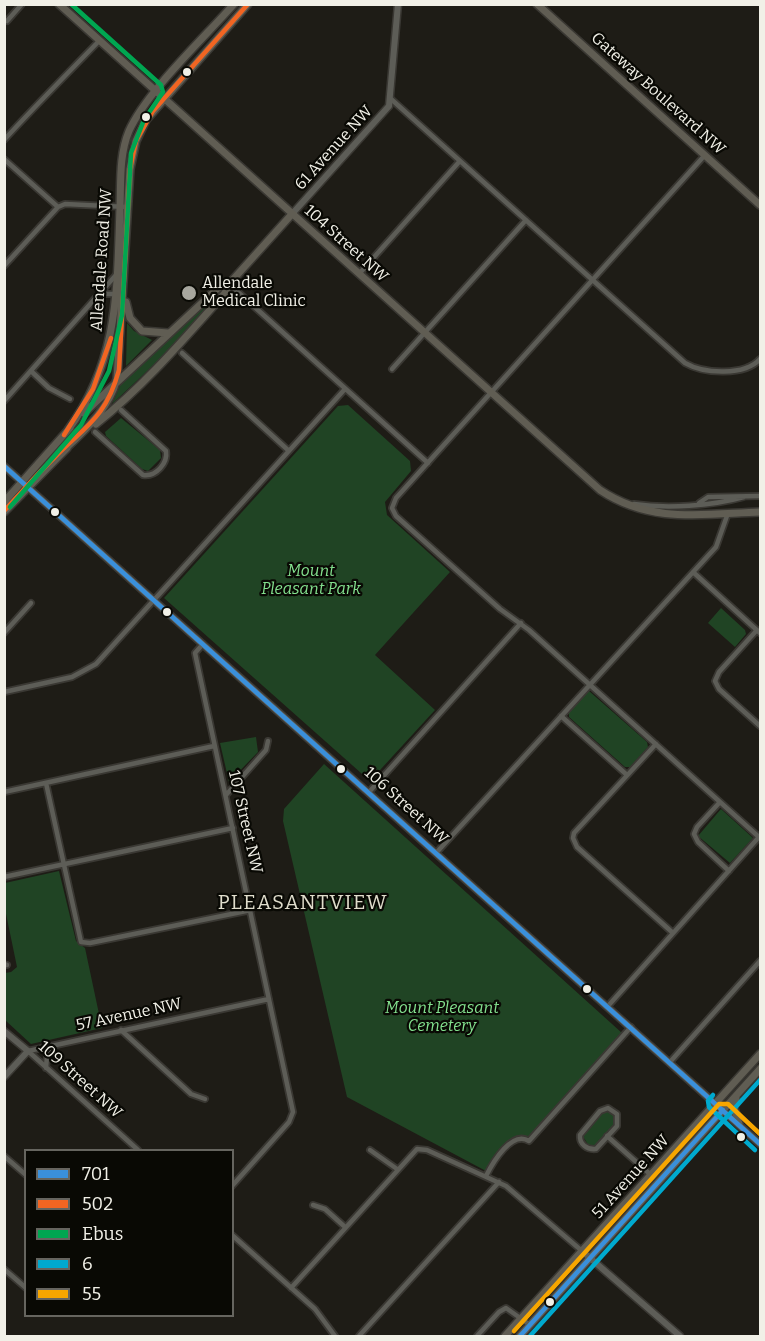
<!DOCTYPE html>
<html>
<head>
<meta charset="utf-8">
<style>
	body { margin:0 }
	#map { position:relative; width:765px; height:1341px; overflow:hidden; background:#1e1c16; font-family:Bitter,serif }
	canvas { display:block }
	.frame { position:absolute; inset:0; border:6px solid #f1f0e7; pointer-events:none }
	.legend { position:absolute; left:24px; top:1149px; width:210px; height:168px; box-sizing:border-box; background:#090904; border:2px solid #66655f; margin:0; padding:8px 10px; list-style:none; font-size:18px; color:#f1f0e7 }
	.legend li { display:flex; align-items:center; gap:12px; height:30px }
	.legend b { width:30px; border:2px solid #66655f }
</style>
</head>
<body>
<div id="map">
<canvas width="765" height="1341"></canvas>
<div class="frame"></div>
<ul class="legend">
<li><b style="height:8px;background:#3a90db"></b>701</li>
<li><b style="height:8px;background:#f26522"></b>502</li>
<li><b style="height:8px;background:#00a651"></b>Ebus</li>
<li><b style="height:8px;background:#00a9ce"></b>6</li>
<li><b style="height:8px;background:#f7a600"></b>55</li>
</ul>
</div>
<script>
const ctx = document.querySelector('canvas').getContext('2d');
ctx.lineJoin = 'round';
function fillPath(path, color) { ctx.fillStyle = color; ctx.fill(path, 'evenodd'); }
function stroke(path, color, width, dash) { ctx.strokeStyle = color; ctx.lineWidth = width; ctx.lineCap = dash ? 'butt' : 'round'; ctx.setLineDash(dash || []); ctx.stroke(path); }
function drawText(font, color, halo, rows, align = 'center') {
  ctx.font = font + ' Bitter,serif'; ctx.lineWidth = 4.5; ctx.setLineDash([]); ctx.textBaseline = 'middle'; ctx.strokeStyle = halo; ctx.fillStyle = color; for (const [text, x, y, turn = 0] of rows) {
    ctx.save(); ctx.translate(x, y); ctx.rotate((+turn || 0) * Math.PI / 180); ctx.textAlign = isNaN(turn) ? turn : align; if (halo) ctx.strokeText(text, 0, 0); ctx.fillText(text, 0, 0); ctx.restore();
  }
}
const green = new Path2D(`
	M217,293l1,3 -60,65 -46,43 10,-23z
	M127,323l7,8 18,9 -26,26z
	M348,405l62,56 1,10 -26,31 2,13 63,57 -75,83 60,55 -65,71 -206,-183 174,-192z
	M121,418l39,32 1,8 -13,13 -6,-2 -36,-33 -1,-4z
	M721,608l24,22 1,4 -11,13 -27,-24z
	M589,691l58,51 1,5 -18,20h-5l-56,-50v-5z
	M256,737l2,15 -29,30 -9,-39z
	M324,764l298,269 -93,104h-14l-29,34 -139,-74 -64,-276 1,-12z
	M721,809l32,29 -23,25 -32,-27z
	M59,871l17,70 9,7 17,80 -71,16 -26,-24v-47l6,-1 6,-5 -12,-58v-26z
	M608,1110l7,5v9l-20,22h-6l-7,-11 19,-22z`);
const minor = new Path2D(`
	M7,21l15,-17
	M391,99l294,264c19,11 60,13 75,-4
	M4,140c31,-34 63,-66 95,-99
	M705,155l-309,343 -4,10 4,8 104,93 29,21 231,208
	M4,159l54,48 7,-3 62,3
	M4,266l54,-59
	M359,274l100,-112
	M229,284l199,179
	M99,294h19
	M182,353l107,98
	M392,369l134,-149
	M31,371l18,17 21,11
	M4,401l112,-126
	M95,432l48,43c13,2 25,-12 23,-24l-45,-41
	M699,503l9,-6 52,-1
	M634,504c33,5 77,2 110,-7
	M693,572l67,61
	M757,630l-38,42 -4,9 4,8 41,37
	M4,633l27,-30
	M203,644l-8,9 98,459 -4,10 -57,64
	M4,692l68,-15 24,-13 249,-275
	M561,716l66,59
	M656,744l-82,89 -1,5 4,9 96,86
	M46,783l35,159 9,1 161,-33
	M370,791l151,-168
	M4,792l210,-46
	M226,795l40,-45 2,-9
	M720,802l-23,25 -3,7 4,8 31,29
	M437,852l279,-305 12,-34
	M4,877l229,-49
	M4,964l3,1
	M608,1006l151,-169
	M121,1030l70,64 14,5
	M28,1051l241,-52
	M28,1051l110,99
	M670,1062l90,-101
	M46,1068l1,-12 5,-10
	M608,1108l9,6v12l-21,23c-9,1 -17,-5 -16,-14l20,-24z
	M607,1136l44,39
	M370,1150l27,19
	M4,1156l22,19
	M486,1176c7,-14 26,-46 43,-35l102,-114
	M313,1205l12,4 20,18
	M232,1235l83,74 20,27
	M4,1269l22,19
	M291,1288l126,-139 10,1 79,36 76,65
	M359,1336l140,-154
	M477,1336l22,-24 7,-4 24,17`);
const tertiary = new Path2D(`
	M292,214l97,-108 9,-102
	M4,466l756,678
	M4,1031l24,20 -24,26
	M582,1251l98,85`);
const secondary = new Path2D(`
	M59,4l541,486c51,34 103,24 160,22
	M537,4l223,201
	M126,302l4,16 12,13 26,2
	M84,413l134,-125 11,-4
	M96,424c48,-38 88,-85 129,-131l4,-9 63,-70
	M68,430c51,-69 49,-140 52,-222 1,-26 -1,-53 9,-77 17,-39 76,-94 105,-127
	M64,450c23,-22 44,-40 53,-71l13,-210 6,-28 10,-21 102,-116
	M4,502l66,-74
	M4,512l63,-64
	M736,1098l-2,10 5,16
	M505,1336l255,-282
	M520,1336l240,-267`);
const bus1 = new Path2D(`
	M4,466l756,678
	M520,1336l203,-226`);
const bus2 = new Path2D(`
	M64,435l29,-46 18,-51
	M4,511c17,-18 33,-37 51,-54 32,-32 51,-40 64,-87l11,-201 6,-28 17,-30 95,-107`);
const bus3 = new Path2D(`
	M10,507l71,-82 28,-54 13,-56 9,-162 13,-33 19,-28 -2,-7 -90,-81`);
const bus4 = new Path2D(`
	M713,1095l-5,6 1,6 46,43
	M530,1336l230,-256`);
const bus5 = new Path2D(`
	M514,1331l205,-227h9l32,30`);
const markers = [
	[187,72,5,"#f1f0e7"],
	[146,117,5,"#f1f0e7"],
	[189,293,8,"#a7a69e"],
	[55,512,5,"#f1f0e7"],
	[167,612,5,"#f1f0e7"],
	[341,769,5,"#f1f0e7"],
	[587,989,5,"#f1f0e7"],
	[741,1137,5,"#f1f0e7"],
	[550,1302,5,"#f1f0e7"]
];
const streetNames = [
	["Gateway Boulevard NW",658,94,42],
	["61 Avenue NW",334,148,-48],
	["104 Street NW",346,244,42],
	["Allendale Road NW",102,260,-86],
	["106 Street NW",406,806,42],
	["107 Street NW",245,822,77],
	["57 Avenue NW",129,1015,-12],
	["109 Street NW",80,1080,42],
	["51 Avenue NW",631,1177,-48]
];
const poiNames = [
	["Allendale",202,284],
	["Medical Clinic",202,302]
];
const parkNames = [
	["Mount",311,572],
	["Pleasant Park",311,590],
	["Mount Pleasant",442,1009],
	["Cemetery",442,1027]
];
const quarterNames = [
	["PLEASANTVIEW",303,903]
];
fillPath(green, '#204424');
stroke(minor, '#3a3833', 8);
stroke(tertiary, '#3a3833', 9);
stroke(secondary, '#3a3833', 10);
stroke(minor, '#5d5d57', 4.5);
stroke(tertiary, '#5d5d57', 6);
stroke(secondary, '#605d53', 7);
stroke(bus1, '#3a90db', 4.5);
stroke(bus2, '#f26522', 4.5);
stroke(bus3, '#00a651', 4.5);
stroke(bus4, '#00a9ce', 4.5);
stroke(bus5, '#f7a600', 4.5);
for (const [x, y, r, color] of markers) { const dot = new Path2D(); dot.arc(x, y, r, 0, 2 * Math.PI); ctx.fillStyle = color; ctx.fill(dot); stroke(dot, '#090904', 2); }
drawText('16px', '#f1f0e7', '#090904', streetNames);
drawText('16px', '#f1f0e7', '#090904', poiNames, 'left');
drawText('italic 16px', '#83e18e', '#090904', parkNames);
ctx.letterSpacing = '1.5px';
drawText('20px', '#e0ddcc', '#090904', quarterNames);
ctx.letterSpacing = '0px';
</script>
</body>
</html>
